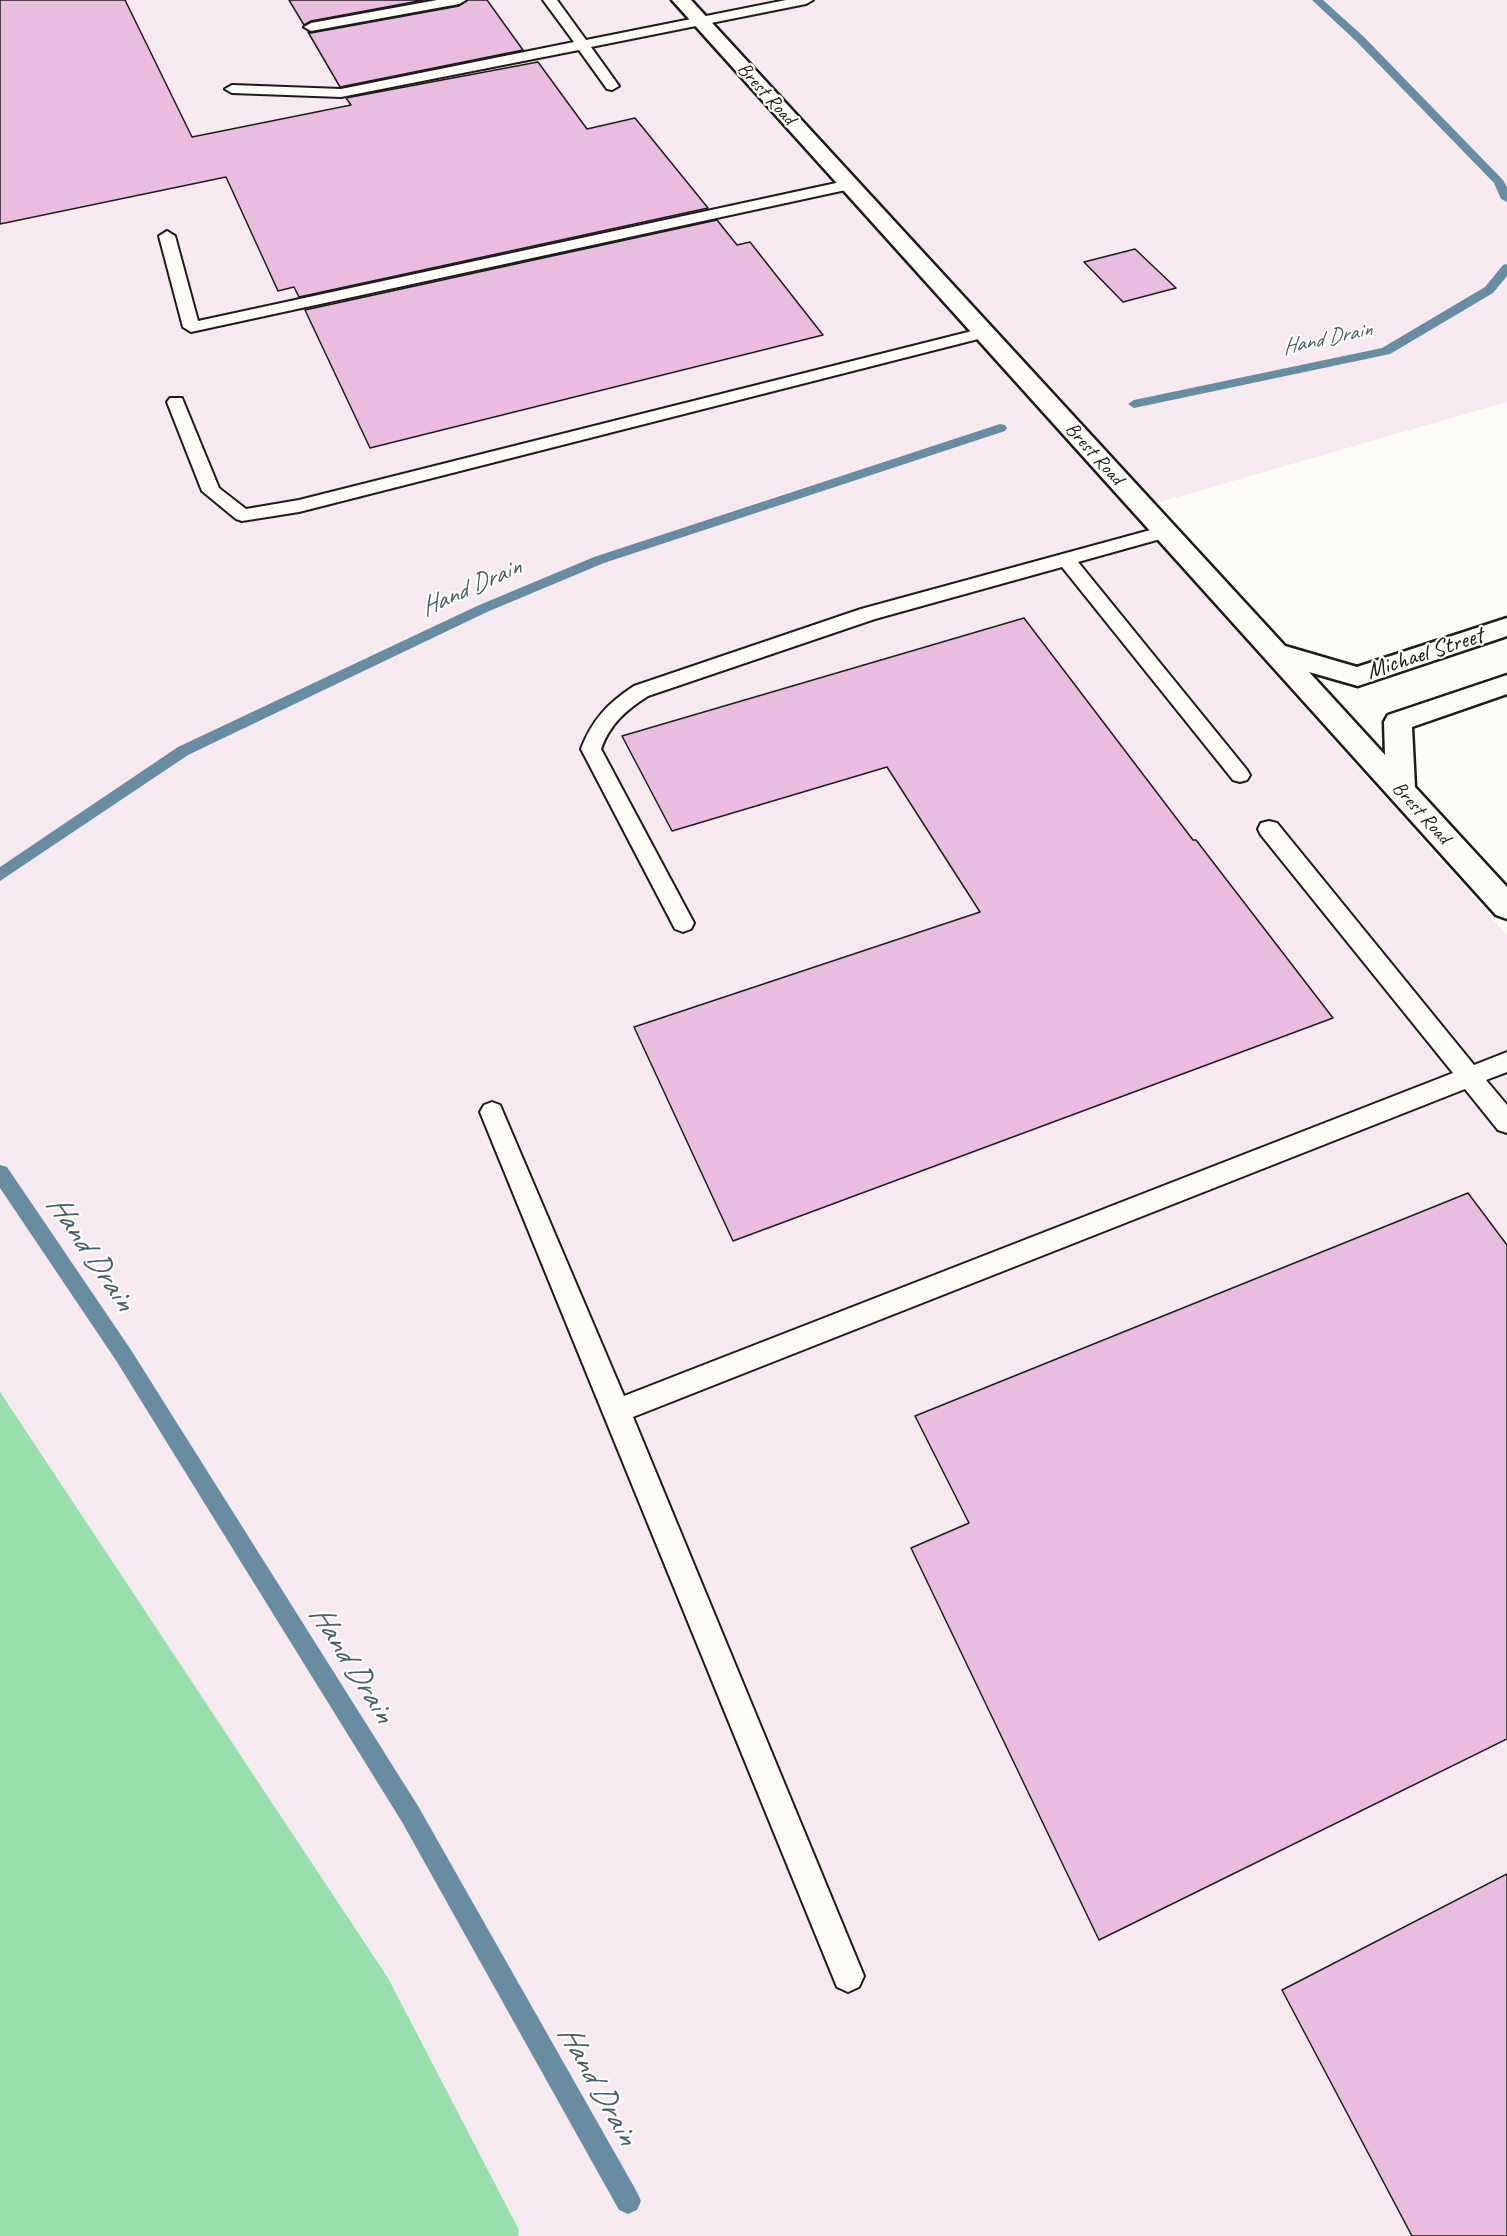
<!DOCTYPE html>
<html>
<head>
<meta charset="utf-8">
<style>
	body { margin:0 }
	canvas { display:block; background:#fdfcf7 }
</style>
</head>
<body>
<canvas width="1507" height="2236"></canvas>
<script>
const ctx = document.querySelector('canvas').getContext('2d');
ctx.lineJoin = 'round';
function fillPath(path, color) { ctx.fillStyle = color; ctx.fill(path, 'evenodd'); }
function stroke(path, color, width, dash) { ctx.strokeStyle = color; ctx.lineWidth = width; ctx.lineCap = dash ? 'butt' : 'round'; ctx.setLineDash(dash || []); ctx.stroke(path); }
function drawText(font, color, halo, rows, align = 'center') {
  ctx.font = font + ' Caveat,sans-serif'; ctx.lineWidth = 4.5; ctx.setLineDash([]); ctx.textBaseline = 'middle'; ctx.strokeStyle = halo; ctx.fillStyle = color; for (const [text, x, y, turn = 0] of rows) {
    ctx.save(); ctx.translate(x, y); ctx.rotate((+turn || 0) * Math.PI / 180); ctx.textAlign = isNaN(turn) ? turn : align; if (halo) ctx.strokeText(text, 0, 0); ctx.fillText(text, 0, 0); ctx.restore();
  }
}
const built = new Path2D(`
	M0,0h1507v402l-378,109 378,424v1301h-1507z`);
const green = new Path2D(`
	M0,1392l388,586 131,252 -1,6h-518z`);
const stream = new Path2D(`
	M1312,0h11l41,37 139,143 4,7v15l-6,-3 -7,-16 -138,-142z
	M1507,264v12l-14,17 -103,61 -256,54 -6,-4 6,-4 248,-52 103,-61 18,-22z
	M1000,424l5,1 2,3 -2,3 -401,132 -117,49 -299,143 -188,126v-14l178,-120 299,-141 117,-49z
	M0,1165l7,2 124,183 287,456 219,386 4,9 -4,9 -9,4 -9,-4 -217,-388 -285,-460 -117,-174z`);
const building = new Path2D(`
	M0,0h125l67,137 159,-32 -5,-7 192,-36 49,67 48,-11 73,90 -409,89 -5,-10 -16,4 -52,-114 -226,47z
	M289,0h135l-113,21 -7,4z
	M468,0h19l36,50 -183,37 -32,-55 3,1 148,-27z
	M717,220l20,25 13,-3 73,93 -453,113 -65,-138z
	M1135,249l41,39 -53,14 -39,-40z
	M1024,618l169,222h3l137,178 -600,223 -99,-214 346,-115 -93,-145 -215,64 -50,-95z
	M1468,1193l39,52v494l-408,201 -188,-392 58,-25 -54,-107z
	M1507,1874v362h-95l-130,-246z`);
const service = new Path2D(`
	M437,0h29l-7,4 -148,27 -7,-4 7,-4z
	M543,0h14l29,40 200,-40h27l-7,4 -215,43 28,39 -7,4 -5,-1 -28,-39 -238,47 -109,-4 -7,-4 7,-4 109,4 233,-47z
	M850,180l8,5 -3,3 -664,144 -8,-5 -24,-91 8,-5 8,5 23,85z
	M984,328l6,2 2,3 -2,3 -691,176 -57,9 -6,-2 -34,-28 -35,-89 3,-4h12l37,90 27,21 53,-9z
	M1165,526l6,2 3,4 -3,4 -93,26 169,208 3,5 -3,5 -7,2 -7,-2 -171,-213 -187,52 -227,77c-22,14 -38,28 -47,53l93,174 -3,6 -8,3 -8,-3 -94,-180c11,-29 27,-46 53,-63l227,-77z
	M1269,821l8,2 197,242 33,-13v20l-21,8 21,25v28l-9,-3 -33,-41 -832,328 231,559 -5,11 -11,5 -11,-5 -357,-875 4,-7 8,-3 8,3 124,291 829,-323 -192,-238 -3,-6 3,-6z`);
const minor = new Path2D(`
	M672,0h19l594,646 72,21 150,-49v18l-149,50 -49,-14 76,83 -1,-33 4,-7 119,-40v19l-95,33 3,60 92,100v32l-11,-4z`);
const farStreetnames = [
	["Brest Road",766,94,48],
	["Brest Road",1094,454,48],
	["Brest Road",1421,813,48]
];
const farWaternames = [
	["Hand Drain",1327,339,-12]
];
const streetNames = [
	["Michael Street",1425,654,-18]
];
const waterNames = [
	["Hand Drain",471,588,-24]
];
const nearWaternames = [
	["Hand Drain",90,1253,56],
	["Hand Drain",351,1664,58],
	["Hand Drain",597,2085,61]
];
fillPath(built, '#f7e9f0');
fillPath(green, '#98dfad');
fillPath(stream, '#688da2');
fillPath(building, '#e9bce0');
stroke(building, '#1c1c1c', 1.5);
stroke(service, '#1c1c1c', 4);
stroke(minor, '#1c1c1c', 5);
fillPath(service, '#fdfcf7');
fillPath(minor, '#fdfcf7');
drawText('20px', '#1c1c1c', '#fdfcf7', farStreetnames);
drawText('italic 22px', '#485e6a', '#fdfcf7', farWaternames);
drawText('24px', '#1c1c1c', '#fdfcf7', streetNames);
drawText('italic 26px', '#485e6a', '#fdfcf7', waterNames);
drawText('italic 32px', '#485e6a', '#fdfcf7', nearWaternames);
</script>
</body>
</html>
